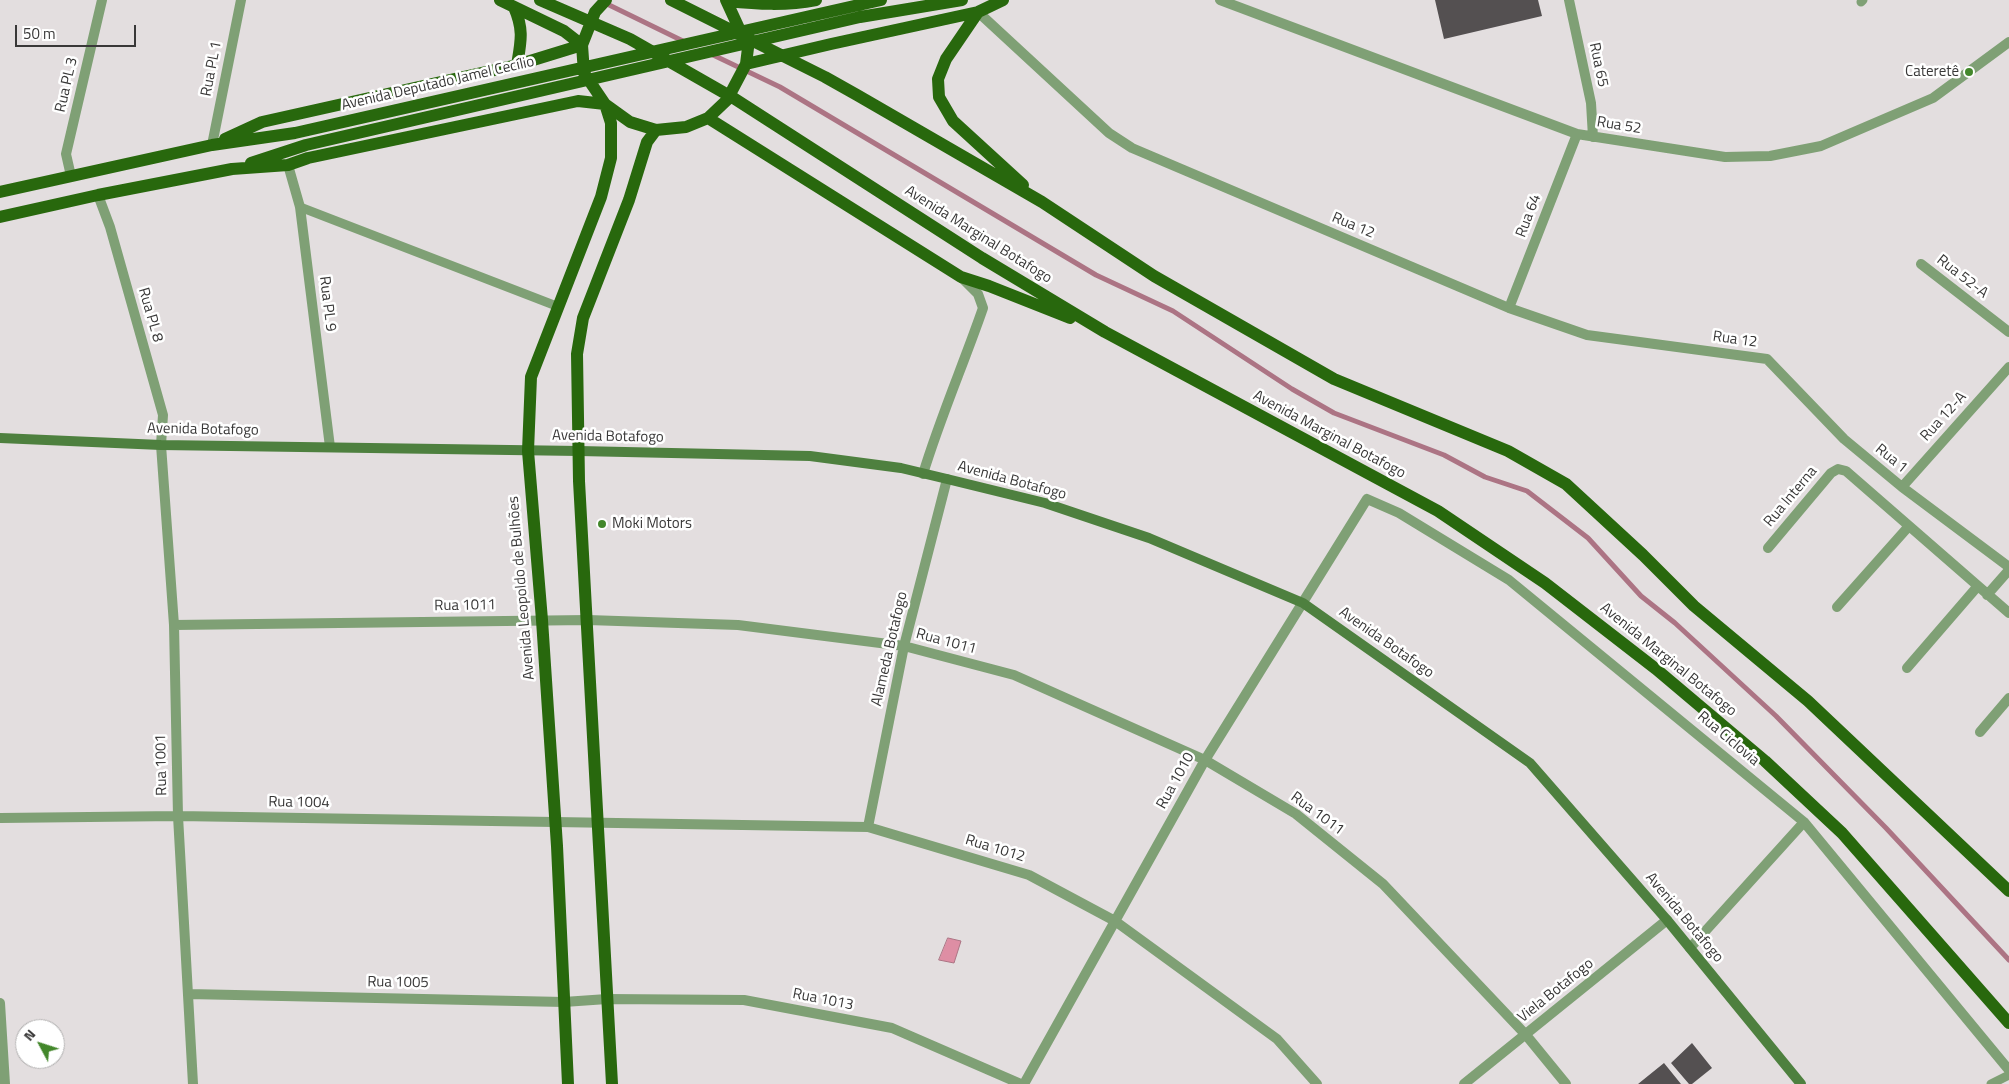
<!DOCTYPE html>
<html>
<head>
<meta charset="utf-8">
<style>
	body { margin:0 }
	#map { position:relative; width:2009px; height:1084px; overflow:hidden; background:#e3dedf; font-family:"Titillium Web",sans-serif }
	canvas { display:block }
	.north { position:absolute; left:15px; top:1019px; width:50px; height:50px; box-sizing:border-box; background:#fff; border:1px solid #b0afaf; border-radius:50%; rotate:310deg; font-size:14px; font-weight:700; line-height:20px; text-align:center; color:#393838 }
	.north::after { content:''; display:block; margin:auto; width:18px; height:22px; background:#43872b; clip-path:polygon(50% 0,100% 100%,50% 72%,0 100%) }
	.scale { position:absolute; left:15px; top:25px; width:121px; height:22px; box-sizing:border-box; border:2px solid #393838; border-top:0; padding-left:6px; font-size:15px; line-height:18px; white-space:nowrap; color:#393838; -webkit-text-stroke:4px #fff; paint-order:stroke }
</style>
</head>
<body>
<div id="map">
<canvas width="2009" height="1084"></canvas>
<div class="north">N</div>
<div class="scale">50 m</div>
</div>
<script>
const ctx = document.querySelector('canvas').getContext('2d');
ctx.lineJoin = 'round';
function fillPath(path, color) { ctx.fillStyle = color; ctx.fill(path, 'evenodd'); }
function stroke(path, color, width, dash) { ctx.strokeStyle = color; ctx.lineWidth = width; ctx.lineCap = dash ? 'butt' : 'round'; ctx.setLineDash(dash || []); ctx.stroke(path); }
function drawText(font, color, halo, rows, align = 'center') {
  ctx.font = font + ' "Titillium Web",sans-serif'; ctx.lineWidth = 5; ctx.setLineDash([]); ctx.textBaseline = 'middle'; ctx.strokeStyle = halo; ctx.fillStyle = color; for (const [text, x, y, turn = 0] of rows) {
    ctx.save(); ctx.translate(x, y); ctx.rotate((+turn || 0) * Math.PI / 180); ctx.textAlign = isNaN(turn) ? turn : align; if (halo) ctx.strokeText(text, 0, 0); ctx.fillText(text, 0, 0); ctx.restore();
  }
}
const water = new Path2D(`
	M948,938l13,3 -7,22 -15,-3z`);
const stream = new Path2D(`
	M605,3l80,39
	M711,54l69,33 316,188 77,36 119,78 42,24 110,42 41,22 42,14 61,47 53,58 34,27 101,93 110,112 123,132`);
const building = new Path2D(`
	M1435,0h103l4,16 -98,23z
	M1692,1043l20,25 -20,16h-3l-18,-21z
	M1664,1063l17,21h-43z`);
const lane = new Path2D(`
	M1861,2l2,-2
	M300,207l259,100
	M1991,1084l18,-9`);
const street = new Path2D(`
	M1220,0l357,134 148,23 45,-1 51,-10 112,-48 76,-56
	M1569,0l22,103 2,34
	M978,12l131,121 23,15 377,160 78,27 180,24 77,80 58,48 107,80
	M212,145l29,-145
	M288,165l12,42 30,240
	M71,176l-5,-22 36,-154
	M98,195l12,32 53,188 -2,30 13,180 4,191 15,268
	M1921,264l88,68
	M1509,308l68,-174
	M923,474c17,-56 41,-111 60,-166l-5,-14 -16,-16
	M1902,487l107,-120
	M1768,548l63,-75 7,-4 8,2 163,142
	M1987,595l22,-25
	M1837,607l72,-81
	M174,625l414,-5 150,5 166,21 110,29 191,85 91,54 87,70 143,151 40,49
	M1907,668l70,-81
	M1980,732l29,-34
	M0,818l178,-2 690,11 161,48 86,46 162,118 40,45
	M868,827l36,-181 43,-167
	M1690,948l114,-126
	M188,994l376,8 43,-3 137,1 148,28 129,56
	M0,1003l5,81
	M1024,1084l181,-324 162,-261 32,14 110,67 295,242 205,248
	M1464,1084l203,-164`);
const secondary = new Path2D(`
	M0,438l161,7 418,6 231,5 91,12 46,11 98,24 104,35 154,65 227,160 137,157 134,164`);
const primary = new Path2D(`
	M500,0l64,31 18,14
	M540,0l90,39 105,60 247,159 123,74 333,179 107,72 111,86 109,92 77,72 167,190
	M606,0l-11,12 -13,33 2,28 21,31 25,18 26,8 30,-3 22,-9 19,-18 19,-36 2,-16 -22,-48
	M671,0l154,77 32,18 185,107 112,74 180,103 174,72 58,33 77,71 51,51 114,95 201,190
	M727,1c30,3 59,5 89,-1
	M514,7c10,23 7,34 3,58
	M978,12l-32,47 -8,20 1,18 14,24 70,64
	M746,64l85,-20 147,-32 25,-12
	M708,118l253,159 28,9 81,32
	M225,139l37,-17 255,-57 65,-20
	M251,163l55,-18 554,-128 102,-17
	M0,192l212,-47 83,-12 586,-133
	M0,217l98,-22 134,-26 56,-4 20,-7 270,-57 27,3 6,19v35l-10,39 -70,180 -3,74 14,169 15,226 11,238
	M612,1084l-33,-603 -2,-127 6,-36 46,-118 18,-58 9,-12`);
const markers = [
	[1969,72,5,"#43872b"],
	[602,524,5,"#43872b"]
];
const streetNames = [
	["Rua 65",1598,65,78],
	["Rua PL 1",212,69,-79],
	["Avenida Deputado Jamel Cecílio",438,84,-13],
	["Rua PL 3",67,85,-77],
	["Rua 52",1619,126,9],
	["Rua 64",1529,216,-69],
	["Rua 12",1353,226,23],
	["Avenida Marginal Botafogo",978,235,32],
	["Rua 52-A",1962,277,38],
	["Rua PL 9",327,304,83],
	["Rua PL 8",150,315,74],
	["Rua 12",1735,340,8],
	["Rua 12-A",1944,417,-48],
	["Avenida Botafogo",203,430,1],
	["Avenida Marginal Botafogo",1329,435,28],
	["Avenida Botafogo",608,437,1],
	["Rua 1",1891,459,39],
	["Avenida Botafogo",1012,481,15],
	["Rua Interna",1791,497,-50],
	["Avenida Leopoldo de Bulhões",522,588,-95],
	["Rua 1011",465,606,-1],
	["Rua 1011",946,642,15],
	["Avenida Botafogo",1386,643,35],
	["Alameda Botafogo",890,649,-77],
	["Avenida Marginal Botafogo",1668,660,39],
	["Rua Ciclovia",1728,739,40],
	["Rua 1001",162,765,-91],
	["Rua 1010",1176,781,-61],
	["Rua 1004",299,803,1],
	["Rua 1011",1317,814,36],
	["Rua 1012",995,849,17],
	["Avenida Botafogo",1684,918,50],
	["Rua 1005",398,983,1],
	["Viela Botafogo",1556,991,-39],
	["Rua 1013",823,1000,11]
];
const poiNames = [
	["Cateretê",1959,72],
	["Moki Motors",612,524,"left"]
];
fillPath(water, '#de8ea4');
stroke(water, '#ac7484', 1);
stroke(stream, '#ac7484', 5);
fillPath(building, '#545051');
stroke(lane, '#7fa075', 9);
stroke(street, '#7fa075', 10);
stroke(secondary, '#4e803f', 10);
stroke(primary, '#28680d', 12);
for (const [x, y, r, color] of markers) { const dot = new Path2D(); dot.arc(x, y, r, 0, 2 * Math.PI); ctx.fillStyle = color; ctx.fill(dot); stroke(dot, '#fff', 2); }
drawText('15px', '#393838', '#fff', streetNames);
drawText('15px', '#393838', '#fff', poiNames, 'right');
</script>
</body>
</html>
